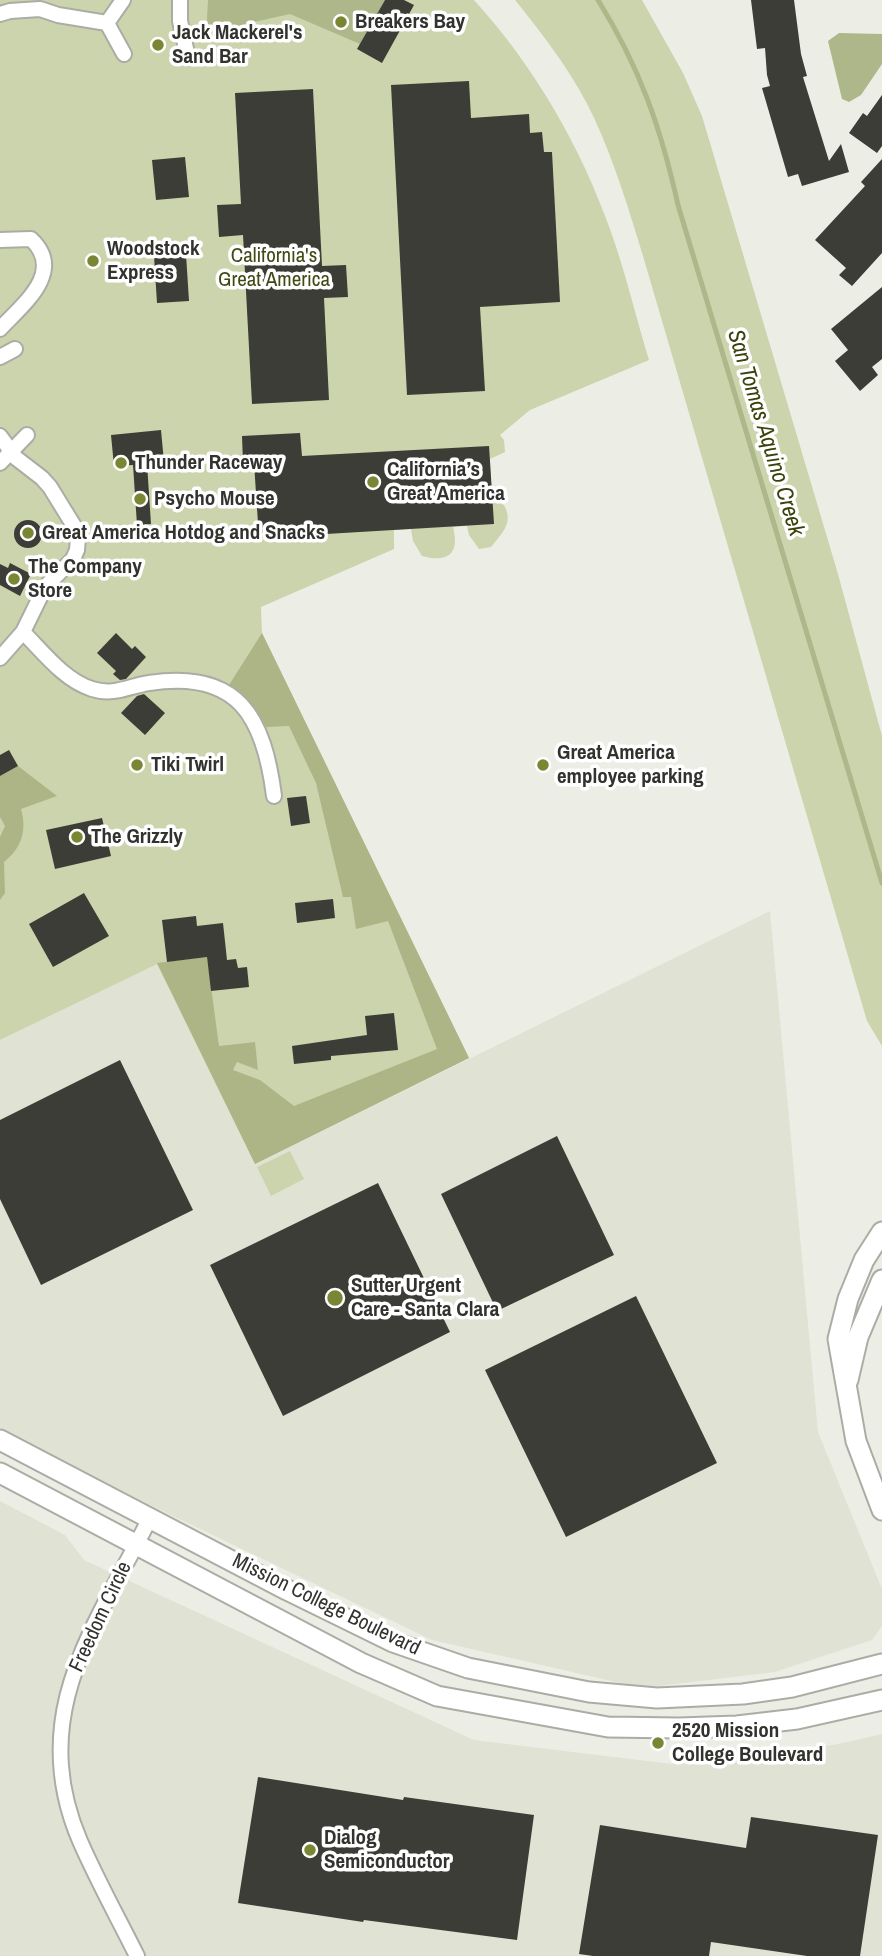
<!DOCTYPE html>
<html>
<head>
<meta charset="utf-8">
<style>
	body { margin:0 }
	canvas { display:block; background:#ecede5 }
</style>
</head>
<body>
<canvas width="882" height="1956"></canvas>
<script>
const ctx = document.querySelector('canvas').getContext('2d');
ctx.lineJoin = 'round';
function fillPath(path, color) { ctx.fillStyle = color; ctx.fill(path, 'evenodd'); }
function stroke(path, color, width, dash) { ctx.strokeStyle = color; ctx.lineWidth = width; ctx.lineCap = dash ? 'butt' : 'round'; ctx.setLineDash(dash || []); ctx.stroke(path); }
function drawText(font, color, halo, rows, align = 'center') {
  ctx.font = font + ' "Archivo Narrow",sans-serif'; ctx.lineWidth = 7; ctx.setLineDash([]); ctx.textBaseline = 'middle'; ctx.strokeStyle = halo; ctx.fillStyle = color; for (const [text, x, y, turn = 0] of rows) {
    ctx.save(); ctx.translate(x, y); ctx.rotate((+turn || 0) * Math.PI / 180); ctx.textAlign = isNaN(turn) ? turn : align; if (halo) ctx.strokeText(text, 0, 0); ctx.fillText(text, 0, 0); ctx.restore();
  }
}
const built = new Path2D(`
	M770,911l48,521 64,157v37l-10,14 -97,32 -133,16 -210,-48 -278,-133 -154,-79v-388l157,-77 98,201z
	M0,1501l65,34 19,25 390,180 198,24 161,-19 49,-11v222h-882z`);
const green = new Path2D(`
	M0,0h474c61,67 107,147 137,232 15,42 25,86 38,128l-119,50 -30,25 4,5 1,12 -15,7 2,41 12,5c10,18 -2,28 -13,42l-12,2 -10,-14 -2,-9 -14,1c7,27 -5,36 -31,29l-9,-15 -2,-12 -17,1v19l-133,58 1,26 207,425 -214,106 -98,-200 -157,76z
	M515,0h127l41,73 19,43 136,458 44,162v310l-15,-25 -224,-765c-14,-46 -28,-92 -48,-136 -20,-44 -50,-83 -80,-120z
	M290,1151l14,28 -33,17 -14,-29z`);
const forest = new Path2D(`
	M262,633l207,425 -214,106 -98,-201 50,-6 12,89 36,-4 3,28 -21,-8 -4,8 27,10 34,26 143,-57 -49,-128 -32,8 -5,-32h-8l-27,-114 -27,-57 -23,1 -10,-17 -27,-25z
	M18,766l39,30 -36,13c6,21 1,39 -17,53l1,31 -5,7v-63l5,-11 -5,-9v-41z`);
const water = new Path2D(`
	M208,0h177l-25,44 -70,-30 -80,18 -3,-13z
	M839,33l43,1v30l-21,31 -12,7 -7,-3 -14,-58z`);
const stream = new Path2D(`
	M598,0c42,68 63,128 80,205l204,678`);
const building = new Path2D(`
	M385,0h19l10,5 -32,58 -25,-14z
	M751,0h43l7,54 6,22 -4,1 26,84 12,-17 8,28 -47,14 -4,-12 -10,3 -26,-89 8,-2 -3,-11 -2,-27 -8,1z
	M469,81l2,37 58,-4 1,19 12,-1 2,20h8l8,150 -80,5 5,84 -78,4 -16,-310z
	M313,89l9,177 24,-1 2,32 -24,1 5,102 -77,4 -9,-169 -24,2 -2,-32 24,-1 -6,-111z
	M882,95v51l-5,7 -28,-20 14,-20 4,3z
	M185,157l4,40 -33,3 -4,-40z
	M882,159v94l-30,33 -13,-11 7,-7 -31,-28 50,-54 -4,-4z
	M186,254l3,47 -32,2 -3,-47z
	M882,287v72l-10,8 6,8 -18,16 -25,-30 13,-11 -17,-21z
	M161,430l3,32 -17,1 4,61 -14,1 -4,-60 -19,1 -3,-31z
	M300,433l2,23 187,-10 5,78 -235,14 -5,-75h-11l-1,-27z
	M14 534a14 14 0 1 1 28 0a14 14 0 1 1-28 0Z
	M10,563l21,11 -11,22 -20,-11v-21l8,4z
	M116,633l16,16 3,-3 11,11 -20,22 -6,1 -7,-6 3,-3 -19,-18z
	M144,694l21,19 -20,22 -24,-22 16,-17z
	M9,750l9,16 -18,10v-21z
	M306,796l4,27 -19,3 -4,-28z
	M102,818l9,38 -56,13 -9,-39z
	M84,893l25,43 -56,31 -24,-43z
	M333,899l2,19 -38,5 -2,-20z
	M196,916l1,10 26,-3 4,37 9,-1 2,9 9,-1 2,20 -38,4 -4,-34 -40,5 -5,-42z
	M394,1013l4,37 -67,6v4l-37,4 -2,-18 75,-11 -2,-19z
	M120,1060l73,150 -152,75 -41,-86v-79z
	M557,1136l57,119 -117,56 -56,-117z
	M378,1183l72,149 -167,84 -73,-151z
	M636,1296l81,167 -151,74 -81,-167z
	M258,1777l145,23 1,-3 130,18 -17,125 -153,-20 -1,2 -125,-19z
	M751,1817l127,18 -18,121h-53l-96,-14 -2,14h-116l-14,-2 21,-129 146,23z`);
const street = new Path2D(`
	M180,0v21l8,37
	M0,14l10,-3 30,-2 18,6 49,8 17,31
	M107,23l16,-23
	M0,240l31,-1c35,33 -9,66 -31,90
	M0,357l15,-8
	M0,436l16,22 26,20 8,9 24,39 4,12 -1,12 -4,9 -28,28 -22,45 -23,26
	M0,463l27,-28
	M23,632c20,20 41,48 69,57 22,7 37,-3 57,-6 90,-14 115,35 125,113
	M137,1956c-19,-38 -40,-76 -57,-115 -54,-126 15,-214 70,-323`);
const secondary = new Path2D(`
	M882,1232l-18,28 -16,39 -10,40 18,102 26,69
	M848,1380l10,-43 24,-57
	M0,1440l287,150 106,52 75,26 121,24 68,6 86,-4 49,-7 90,-23
	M0,1473l361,190 76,33 171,31 71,1 58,-2 60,-7 85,-19`);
const markers = [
	[341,22,7,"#7b8634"],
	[158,45,7,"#7b8634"],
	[93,261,7,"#7b8634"],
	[121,463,7,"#7b8634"],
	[373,482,7,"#7b8634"],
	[140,499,7,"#7b8634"],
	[28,533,7,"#7b8634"],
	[14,579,7,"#7b8634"],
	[137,765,7,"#7b8634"],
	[543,765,7,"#7b8634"],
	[77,837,7,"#7b8634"],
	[335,1298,9,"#7b8634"],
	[658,1743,7,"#7b8634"],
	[310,1850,7,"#7b8634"]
];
const poiNames = [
	["Breakers Bay",355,22],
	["Jack Mackerel's",172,33],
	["Sand Bar",172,57],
	["Woodstock",107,249],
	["Express",107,273],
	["Thunder Raceway",135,463],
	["California’s",387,470],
	["Great America",387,494],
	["Psycho Mouse",154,499],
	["Great America Hotdog and Snacks",42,533],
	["The Company",28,567],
	["Store",28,591],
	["Great America",557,753],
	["employee parking",557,777],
	["Tiki Twirl",151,765],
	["The Grizzly",91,837],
	["Sutter Urgent",351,1286],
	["Care - Santa Clara",351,1310],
	["2520 Mission",672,1731],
	["College Boulevard",672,1755],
	["Dialog",324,1838],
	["Semiconductor",324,1862]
];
const parkNames = [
	["California's",274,256],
	["Great America",274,280]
];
const streetNames = [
	["Mission College Boulevard",326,1605,26],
	["Freedom Circle",101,1617,-65]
];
const waterNames = [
	["San Tomas Aquino Creek",765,433,73]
];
fillPath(built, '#e0e3d4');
fillPath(green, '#ccd4ad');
fillPath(forest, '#adb587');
fillPath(water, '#aeb789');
stroke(stream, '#aeb789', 5);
fillPath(building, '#3c3d36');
stroke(street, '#abada5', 18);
stroke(secondary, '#abada5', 23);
stroke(street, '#fff', 14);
stroke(secondary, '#fff', 19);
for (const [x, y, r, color] of markers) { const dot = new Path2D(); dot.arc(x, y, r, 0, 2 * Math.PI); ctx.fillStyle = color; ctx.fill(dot); stroke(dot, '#fff', 2.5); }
drawText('bold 21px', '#32332f', '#fff', poiNames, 'left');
drawText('21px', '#424914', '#fff', parkNames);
drawText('21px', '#32332f', '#fff', streetNames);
drawText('italic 23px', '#3b420b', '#fff', waterNames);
</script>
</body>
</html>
